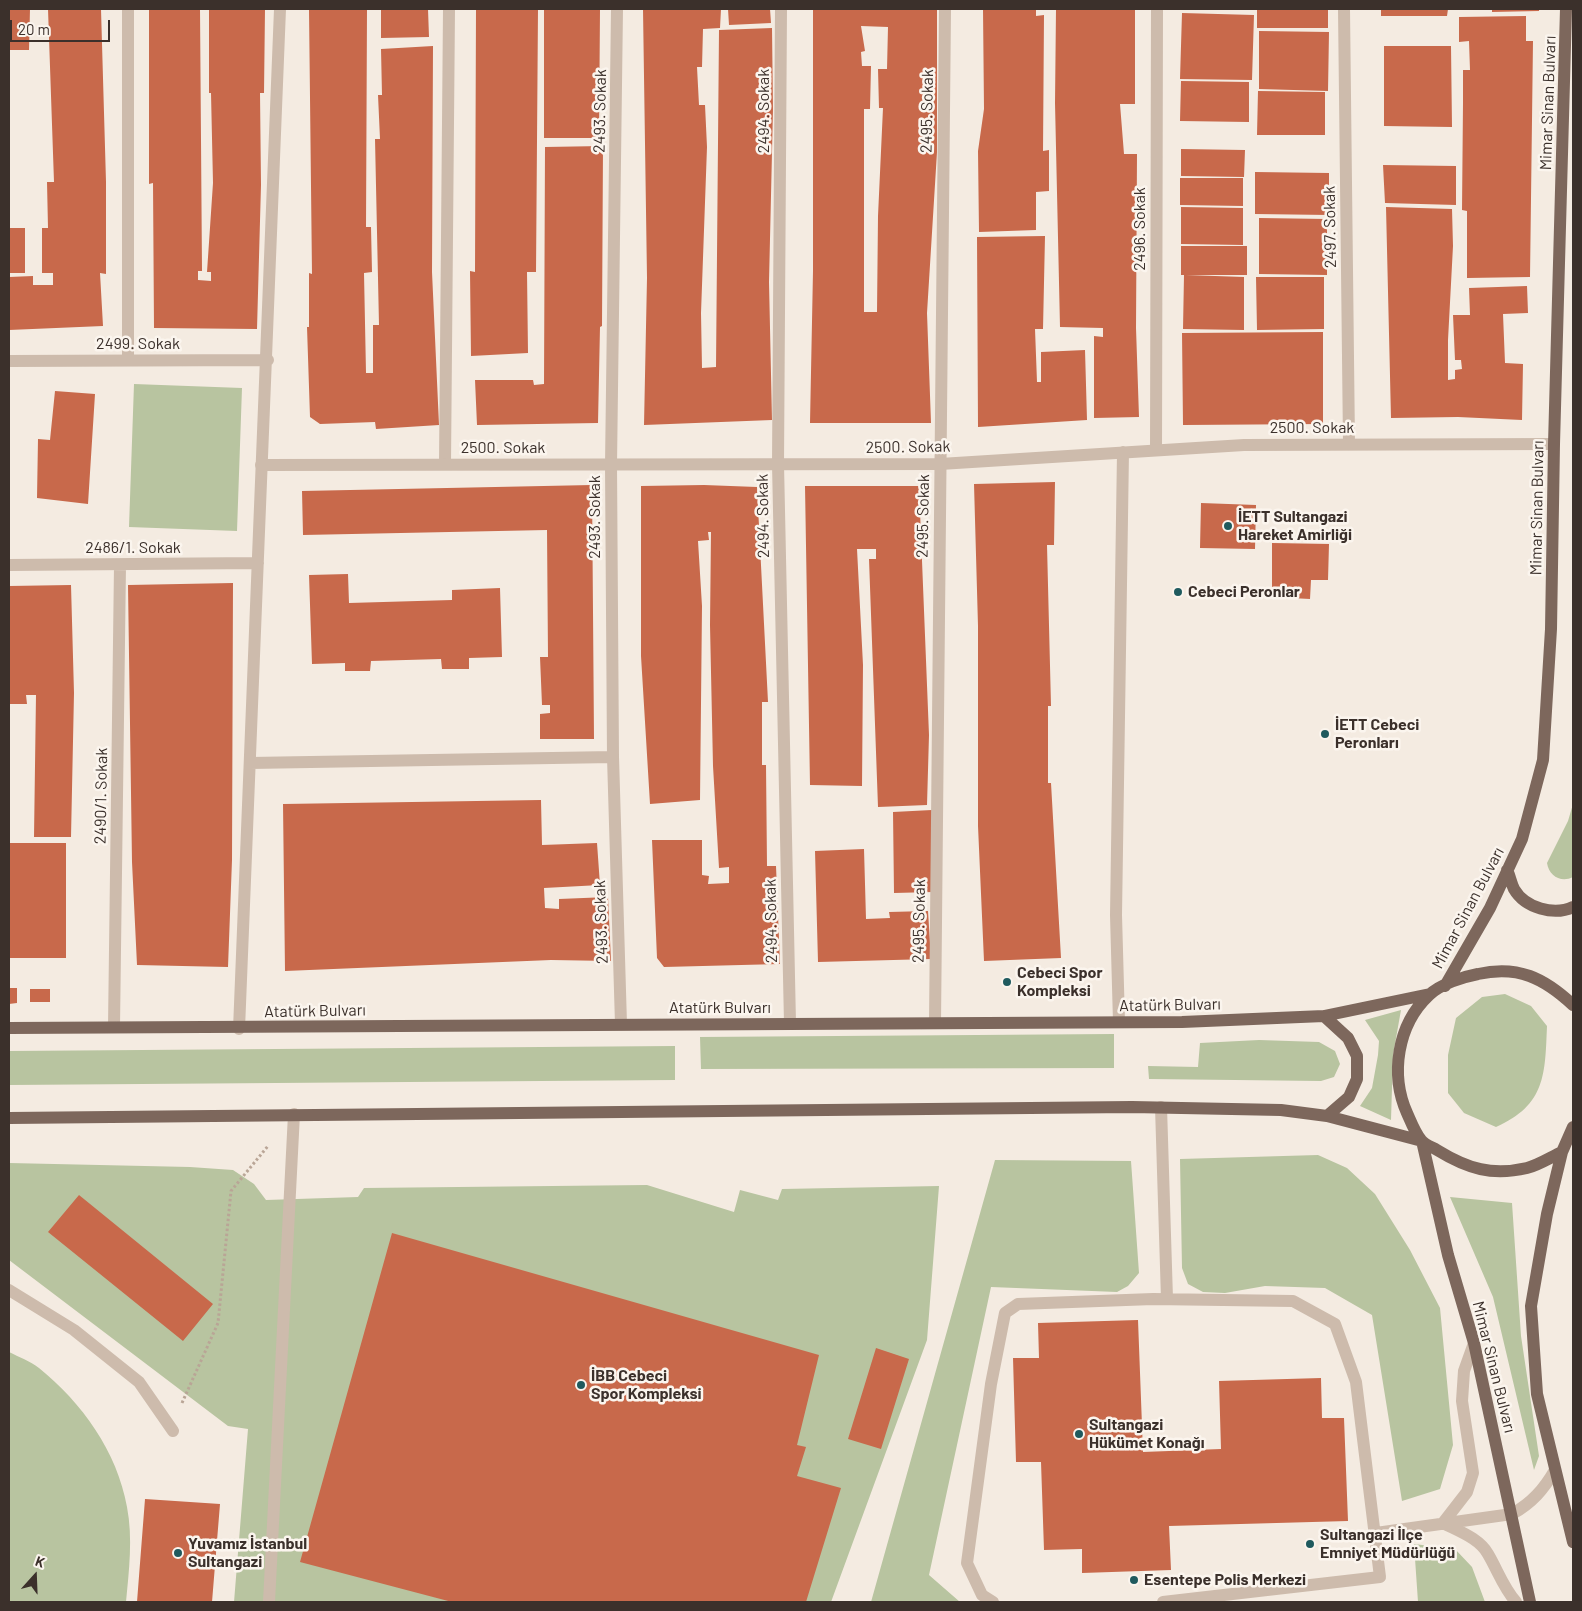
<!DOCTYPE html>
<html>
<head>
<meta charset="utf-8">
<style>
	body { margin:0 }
	#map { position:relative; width:1582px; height:1611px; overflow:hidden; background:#f4ebe1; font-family:Barlow,sans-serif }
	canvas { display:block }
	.frame { position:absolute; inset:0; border:10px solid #3b302b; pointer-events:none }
	.north { position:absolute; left:10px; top:1551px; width:50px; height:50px; -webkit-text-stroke:4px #fbf5ee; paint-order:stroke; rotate:20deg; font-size:14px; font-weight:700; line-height:20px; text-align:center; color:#3b302b }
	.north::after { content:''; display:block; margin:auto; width:18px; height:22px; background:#3b302b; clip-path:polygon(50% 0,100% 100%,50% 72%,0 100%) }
	.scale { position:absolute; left:10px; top:20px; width:100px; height:22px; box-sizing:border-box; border:2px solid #3b302b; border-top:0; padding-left:6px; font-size:15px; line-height:18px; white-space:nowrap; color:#3b302b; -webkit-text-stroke:4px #fbf5ee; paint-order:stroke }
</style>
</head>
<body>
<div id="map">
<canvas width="1582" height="1611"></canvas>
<div class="frame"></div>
<div class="north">K</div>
<div class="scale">20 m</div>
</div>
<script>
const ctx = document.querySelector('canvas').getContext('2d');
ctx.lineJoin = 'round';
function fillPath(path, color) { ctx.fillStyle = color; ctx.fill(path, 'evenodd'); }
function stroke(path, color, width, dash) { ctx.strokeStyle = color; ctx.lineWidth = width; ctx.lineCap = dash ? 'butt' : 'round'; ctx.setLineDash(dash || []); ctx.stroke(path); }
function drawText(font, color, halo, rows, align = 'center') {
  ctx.font = font + ' Barlow,sans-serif'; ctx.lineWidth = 5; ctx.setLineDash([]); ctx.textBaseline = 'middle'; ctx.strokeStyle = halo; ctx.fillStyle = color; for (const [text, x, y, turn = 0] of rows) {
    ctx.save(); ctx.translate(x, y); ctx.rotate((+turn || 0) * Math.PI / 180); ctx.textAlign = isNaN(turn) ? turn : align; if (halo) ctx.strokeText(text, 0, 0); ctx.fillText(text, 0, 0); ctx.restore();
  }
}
const green = new Path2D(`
	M134,384l108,4 -5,143 -108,-4z
	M1573,804v73c-12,6 -24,-1 -26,-14l21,-42z
	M1505,994l26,12 16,20c-2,48 -1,79 -51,101l-32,-14 -16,-20v-38l8,-37 26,-21z
	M1401,1010l-8,45 -2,65 -31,-14 12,-18 6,-33 1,-14 -14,-21z
	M1114,1034v34l-413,1 -1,-32z
	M1259,1040l60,2 16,9 5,13 -6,13 -13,4 -172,-2 -1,-13 50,1 2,-24z
	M675,1046v34l-666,5v-34z
	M1318,1155l29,13 28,26 35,56 30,58 13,137 -13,44 -38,12 -30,-186 -47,-27 -60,-2 -40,7 -22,-1 -15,-8 -6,-16 -2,-109z
	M995,1160l136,1 8,112 -11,13 -11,6 -126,-5 -62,288 31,27h-89z
	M9,1163l181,4 43,3 21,14 12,16 92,-3 6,-9 283,-3 87,27 6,-22 38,10 4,-11 157,-3 -12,154 -96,262h-597l14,-173 -20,-3 -219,-166z
	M1450,1197l62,6 9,133 18,120 -5,14 -41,-173z
	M9,1352c10,5 21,9 30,16 43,35 78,83 88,139 6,31 2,64 -1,95h-117z
	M1414,1544l41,5 17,18 13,35h-67z`);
const building = new Path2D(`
	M9,9h21l-1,41h-20z
	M48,9h53l5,173v92l-6,-1 3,53 -94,4v-53l24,-1v9h20v-12h-11v-45h6l-1,-46h7z
	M149,9h51l2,262h-4v9l13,1v-9h-4l6,-89 -2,-90h-2v-84h56l-1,84h-4l1,92 -4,144 -103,-1 -1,-145 -4,1z
	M309,9h58l-1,218h5l1,45 -8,1 2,100h7v-48h6l-4,-186h5l-2,-44h4l-1,-46 52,-3 -1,226 7,153 -63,4 -1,-7 -55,2 -10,-7 -3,-90h2v-54l3,1z
	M381,9h47l1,28 -48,1z
	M476,9h62l-2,263h-9l1,81 -57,3 -1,-85 5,1z
	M544,9h56l-1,129h-55z
	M643,9h78l-1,19 -17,1 -1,38h-5l2,38h6l2,42 -6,166 1,55 14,-1 3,-337 53,-2 1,81 -4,173 3,138 -128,5 3,-147z
	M728,9h42l1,14 -42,2z
	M813,9h124v143l-10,161 4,110h-121l3,-152zM861,26l27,1 -1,42h-9l1,39h4l-5,108 -1,96h-13v-203h6l1,-43h-9l-1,-14 4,-1z
	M983,9h53v7l8,-1 -1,136 6,-1v41l-13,1v38l-57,2 -1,-81 6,-42z
	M1056,9h79v95h-15l4,50h13l-1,174 3,89 -45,1v-82l9,1v-9l-43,-1 -5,-224z
	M1257,9h71v19h-71z
	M1381,9h67l-1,7h-66z
	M1492,9h47v2l-47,1z
	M1182,13l72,2 -2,65 -72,-1z
	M1526,16v25h7l-3,236 -63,1v-67l-5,-1 1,-107v-33h7l-1,-29 -10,1v-25z
	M1259,31l70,1 -1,59 -69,-2z
	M1384,46h67l1,81 -68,-1z
	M1181,81l68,1v40l-69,-1z
	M1258,91l67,1v43h-68z
	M603,146l-1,180 -2,1 -2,96 -121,2 -2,-45h58l1,5 10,-1 1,-237z
	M1181,149l64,1 -1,27 -63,-1z
	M1383,165l73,1v39l-71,-2z
	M1255,172l74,1v42l-74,-1z
	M1180,178h63v28l-63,-1z
	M1181,207l62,1v37l-62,-1z
	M1386,207l66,2 1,37 -5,94v40l7,-1v-9l7,-1 -1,-9h-6l-2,-45h17l-1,-27 58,-2 1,27 -25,1 2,49 18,1 -1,56 -64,-3 -67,1z
	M1259,218l68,1v56l-68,-1z
	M9,228h16v45h-16z
	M1045,236l-2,93h-8l2,53h4v-30l44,-2 2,70 -109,7 -1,-190z
	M1181,246h66v29h-61l58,2v53l-61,-1 1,-54h-3z
	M1256,277h68v52l-67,1z
	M1323,332v92l-140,1 -1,-92z
	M55,391l40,3 -7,110 -51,-6 1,-59 12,1z
	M1055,482l-1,63h-7l4,161h-3v77h3l10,175 -77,3 -6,-135v-200l-4,-142z
	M592,485l2,254h-54v-25l10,-1v-8h-8l-2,-48h8l-1,-127 -244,5 -1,-44z
	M704,485l53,2 11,215h-6v63h4l1,101h9l4,98 -116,3 -7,-9 -5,-118h50v35l7,1 -1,8 21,-1v-16l-10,1 -6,-102 -3,-141 1,-93h-3l1,8 -11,1 4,65 -2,194 -50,4 -9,-148v-170z
	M805,486h114l10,249 -2,70 -49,2 -9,-248h7v-10h-19l6,116 -1,121 -52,-1z
	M1201,503l55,2 -1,44 -55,-1z
	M1272,543l57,1 -1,36h-17l-1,19 -38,-2z
	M348,574l1,29 103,-3v-10l48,-2 2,69 -33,1v11h-27l-1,-10 -70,2 -1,10h-25v-8l-33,1 -3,-89z
	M233,583l-1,277 -4,107 -91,-2 -5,-103 -4,-277z
	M71,585l3,108 -3,144h-37l2,-142h-10l1,9h-18v-118z
	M541,800l1,45 55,-2 3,42 -56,3 1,20 14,1v-10l49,-2 3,64 -60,-1 -266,11 -2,-167z
	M932,810l1,82 -39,1 -1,-81z
	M9,843h57v115h-57z
	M864,849l2,70 24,-1 -1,-6 39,-1 3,48 -113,3 -3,-111z
	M9,988h8v15l-8,1z
	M30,989h20v13h-20z
	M79,1195l134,109 -30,37 -135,-109z
	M392,1233l427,122 -22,90 9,2 -9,29 44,12 -35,114h-354l-152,-40z
	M1138,1320l5,132 78,-3 -2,-68 102,-3 1,40h22l4,103 -179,5 2,44 -89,3v-24l-38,1 -3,-88h-25l-3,-104h26l-1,-35z
	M876,1348l33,11 -28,90 -33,-10z
	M145,1499l75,5 -8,98h-75z`);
const path = new Path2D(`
	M182,1403l36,-80 13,-132 37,-45`);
const service = new Path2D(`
	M1161,1107l6,192
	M9,1290l65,40 65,52 34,49
	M1443,1523l24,-31 6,-19 -11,-72 2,-30 10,-28
	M1443,1523c15,8 36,15 45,31 10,17 15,33 28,48
	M1376,1533l136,-19c20,-11 32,-25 43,-44
	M269,1602l25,-488
	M993,1602l-11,-7 -15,-32 24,-179 14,-71 13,-9 135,-5 140,2 42,23 21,58 24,195 -217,25`);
const minor = new Path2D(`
	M617,9l-6,456 2,292 8,267
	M781,9l-3,455 12,559
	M1344,9l5,435
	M128,360v-351
	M9,361l259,-1
	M1156,450l1,-441
	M445,464l4,-455
	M9,565l249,-2
	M250,763l363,-6
	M935,1023l10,-1014
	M114,1026l6,-461
	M239,1029c15,-340 30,-680 41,-1020`);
const tertiary = new Path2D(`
	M261,465l679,-1 304,-19 310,-1
	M1119,1022l-3,-107 7,-463`);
const primary = new Path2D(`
	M1507,870c3,6 4,13 7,19 11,19 40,27 59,18
	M1445,986l45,-78 32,-69 21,-79 8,-131 3,-185 12,-435
	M1324,1016l24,22 9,18v23l-8,18 -22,19
	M9,1028l1173,-6 142,-6 106,-22
	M9,1118l1123,-11 149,3 46,6 95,25
	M1573,1127l-11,25 -15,62 -16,92 6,88 36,148
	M1422,1141l26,114 26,88 56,259
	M1562,1152c-11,5 -23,13 -35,16 -35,8 -59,1 -90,-18 -5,-3 -12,-5 -16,-10 -6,-7 -10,-18 -14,-27 -17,-38 -10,-88 22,-118 12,-11 33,-18 49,-21 40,-9 66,4 95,31`);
const markers = [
	[1228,526,5,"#1f5a5e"],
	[1178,592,5,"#1f5a5e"],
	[1325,734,5,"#1f5a5e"],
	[1007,982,5,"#1f5a5e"],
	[581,1385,5,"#1f5a5e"],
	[1079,1434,5,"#1f5a5e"],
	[1310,1544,5,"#1f5a5e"],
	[178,1553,5,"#1f5a5e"],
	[1134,1580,5,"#1f5a5e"]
];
const streetNames = [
	["Mimar Sinan Bulvarı",1548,103,-88],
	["2493. Sokak",600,111,-89],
	["2494. Sokak",764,111,-90],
	["2495. Sokak",927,111,-89],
	["2497. Sokak",1330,227,-91],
	["2496. Sokak",1140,229,-90],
	["2499. Sokak",138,344],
	["2500. Sokak",1312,428],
	["2500. Sokak",908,447,-1],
	["2500. Sokak",503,448],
	["Mimar Sinan Bulvarı",1537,508,-89],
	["2494. Sokak",763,516,-91],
	["2495. Sokak",923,516,-89],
	["2493. Sokak",595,517,-90],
	["2486/1. Sokak",133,548],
	["2490/1. Sokak",101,796,-89],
	["Mimar Sinan Bulvarı",1468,908,-62],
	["2494. Sokak",771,921,-91],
	["2495. Sokak",919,921,-89],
	["2493. Sokak",601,922,-92],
	["Atatürk Bulvarı",1170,1005,-1],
	["Atatürk Bulvarı",720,1008],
	["Atatürk Bulvarı",315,1011,-1],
	["Mimar Sinan Bulvarı",1494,1367,76]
];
const poiNames = [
	["İETT Sultangazi",1238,517],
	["Hareket Amirliği",1238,535],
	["Cebeci Peronlar",1188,592],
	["İETT Cebeci",1335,725],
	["Peronları",1335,743],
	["Cebeci Spor",1017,973],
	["Kompleksi",1017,991],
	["İBB Cebeci",591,1376],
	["Spor Kompleksi",591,1394],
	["Sultangazi",1089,1425],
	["Hükümet Konağı",1089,1443],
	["Sultangazi İlçe",1320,1535],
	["Emniyet Müdürlüğü",1320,1553],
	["Yuvamız İstanbul",188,1544],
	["Sultangazi",188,1562],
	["Esentepe Polis Merkezi",1144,1580]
];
fillPath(green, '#b8c4a0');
fillPath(building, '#c8694b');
stroke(path, '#b9a596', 3, [2.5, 2.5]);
stroke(service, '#cdbbac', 12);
stroke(minor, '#cdbbac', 12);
stroke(tertiary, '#cdbbac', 12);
stroke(primary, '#7d675c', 12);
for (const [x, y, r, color] of markers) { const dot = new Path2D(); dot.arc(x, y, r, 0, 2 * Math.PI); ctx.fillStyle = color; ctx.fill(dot); stroke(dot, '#fbf5ee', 2); }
drawText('16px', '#3b302b', '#fbf5ee', streetNames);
drawText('bold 16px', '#3b302b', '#fbf5ee', poiNames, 'left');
</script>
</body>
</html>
